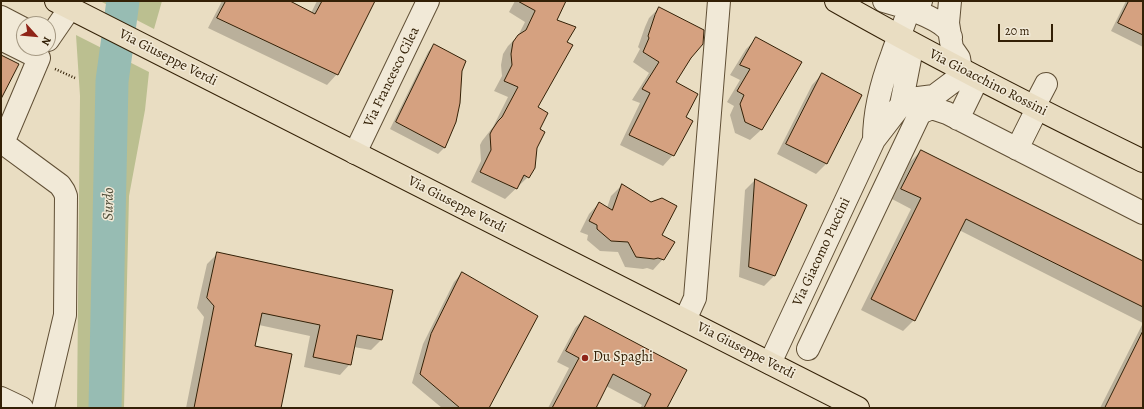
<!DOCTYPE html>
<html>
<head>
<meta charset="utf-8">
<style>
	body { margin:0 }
	#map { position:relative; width:1144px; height:409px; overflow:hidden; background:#e9ddc2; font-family:Alegreya,serif }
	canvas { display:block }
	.frame { position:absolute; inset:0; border:2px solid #332006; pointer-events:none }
	.north { position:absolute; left:16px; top:16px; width:40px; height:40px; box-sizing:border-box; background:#f1e9d7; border:1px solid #a59983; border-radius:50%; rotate:117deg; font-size:11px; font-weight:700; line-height:16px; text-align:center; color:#332006 }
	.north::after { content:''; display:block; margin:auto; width:14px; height:18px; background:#8f2418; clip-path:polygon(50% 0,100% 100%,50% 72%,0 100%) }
	.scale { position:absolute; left:998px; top:24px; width:55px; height:18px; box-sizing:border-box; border:2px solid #332006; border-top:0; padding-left:5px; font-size:12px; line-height:14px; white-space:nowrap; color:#332006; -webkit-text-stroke:3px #f1e9d7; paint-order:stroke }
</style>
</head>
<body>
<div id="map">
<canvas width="1144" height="409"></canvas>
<div class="frame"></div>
<div class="north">N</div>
<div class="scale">20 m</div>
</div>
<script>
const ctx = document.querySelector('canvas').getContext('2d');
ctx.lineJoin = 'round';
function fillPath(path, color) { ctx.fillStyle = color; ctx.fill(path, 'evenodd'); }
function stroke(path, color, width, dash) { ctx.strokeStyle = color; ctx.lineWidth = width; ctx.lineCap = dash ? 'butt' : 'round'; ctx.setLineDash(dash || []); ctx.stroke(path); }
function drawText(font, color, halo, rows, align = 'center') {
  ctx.font = font + ' Alegreya,serif'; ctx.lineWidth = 3; ctx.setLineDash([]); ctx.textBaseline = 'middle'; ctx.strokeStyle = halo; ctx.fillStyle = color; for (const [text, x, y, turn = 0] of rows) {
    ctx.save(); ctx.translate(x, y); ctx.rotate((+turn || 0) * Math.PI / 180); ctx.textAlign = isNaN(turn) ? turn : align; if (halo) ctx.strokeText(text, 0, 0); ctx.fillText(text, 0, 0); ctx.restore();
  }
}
const green = new Path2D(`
	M100,1h62l-8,28z
	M76,35l73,37 -4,38 -16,86 -5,212h-47l3,-312z`);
const shadow = new Path2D(`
	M222,1h66l23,12 6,-12h57l-37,73 -10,11 -119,-57z
	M515,1h50l-9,19 10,23 -29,65 1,22 -2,18 -8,29 -23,22 -34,-17 10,-21 -1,-16 2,-4 11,-14 15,-30 -14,-6 8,-15 -1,-11 2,-11 5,-8 10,-10 7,-14 -16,-10z
	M1126,1h17v46l-32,-16z
	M659,8l31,50 -15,25 9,35 -11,37 -10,11 -43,-21 20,-42 -8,-3 17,-27 -16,-11 7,-13 -2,-2 7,-20 4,-9z
	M757,38l43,25 -39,67 -11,10 -15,-7 -5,-18 4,-9 -7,-4 13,-22 -10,-5 16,-26z
	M434,45l27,26 -6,51 -11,26 -6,6 -48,-25 38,-77z
	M822,74l39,21 -35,69 -10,10 -39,-20 35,-69z
	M921,151l222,112v145h-43l43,-85 -184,-93 -45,90 -11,11 -42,-21 50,-101 -19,-10 18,-37z
	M755,180l50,25 -31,71 -10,10 -25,-9 6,-87z
	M622,185l39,51 2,23 -10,11 -6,-2 -4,1 -18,-2 -7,-15 -18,-1 -13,-11 1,-5 -8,-3 9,-18 10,-11 8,5 4,-12z
	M217,254l164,86 -10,10 -17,-3 -4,17 -10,11 -36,-8 6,-31 -51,-11 -5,22 26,61h-94l18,-91 -7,-9 10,-44z
	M462,273l26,135h-46l-30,-25 11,-39 31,-62z
	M585,317l81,91h-26l2,-3 -36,-19 -12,22h-46l21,-40 -12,-6 18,-34z`);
const river = new Path2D(`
	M105,408l7,-327 11,-80`);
const building = new Path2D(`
	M226,1h64l25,13 7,-13h53l-37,74 -121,-57z
	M518,1h48l-9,19 19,7 -9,15 6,3 -35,62 10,6 -8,16 5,3 -8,16 -2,20 -6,10 -5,-3 -7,14 -37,-17 11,-22 -1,-16 2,-4 6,-9 4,-4 16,-30 -14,-6 8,-16 -1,-11 2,-12 5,-7 8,-5 9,-19z
	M1129,1h14v34l-25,-12z
	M659,7l45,23 -1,14 -12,14 -15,24 22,12 -12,23 7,4 -19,35 -45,-21 21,-42 -8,-4 17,-27 -16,-10 6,-14 -1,-2 7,-21z
	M756,37l46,25 -40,68 -17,-8 -5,-18 4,-9 -7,-4 13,-22 -10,-4z
	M434,44l32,17 -4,10 -2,32 -4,19 -11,26 -49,-26z
	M1,55l18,9 -18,35z
	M822,73l40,22 -35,69 -41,-20z
	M921,150l222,111v46l-177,-88 -51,102 -44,-22 50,-101 -20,-9z
	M755,179l52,26 -32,71 -26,-9z
	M622,184l29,18 11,-4 15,8 -15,29 13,7 -11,18 -6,-2 -4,1 -18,-2 -8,-15 -17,-1 -14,-12v-4l-8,-4 10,-19 13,8z
	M217,252l176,38 -11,50 -25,-5 -6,30 -38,-8 7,-32 -58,-12 -7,33 37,8 -11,54h-87l20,-102 -7,-8z
	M462,272l76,44 -49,92h-29l-40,-34 11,-40z
	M585,316l102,54 -20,38h-23l7,-14 -38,-20 -17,34h-44l27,-50 -13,-7z
	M1143,331v77h-38z`);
const path = new Path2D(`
	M55,69l20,9`);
const minor = new Path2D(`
	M884,1c16,4 52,16 63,28 2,2 3,6 4,8
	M1,17l23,12
	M899,37l9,12 2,10 -9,46
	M1,39l38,19 -36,85 57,42 4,6 2,5 -1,119 -22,93
	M48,40l22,-32
	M1034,107l12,-23
	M958,119l20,-41
	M874,140c0,-27 8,-59 18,-85 5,-16 13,-30 17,-47l12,-7
	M1017,149l20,-40
	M355,153l73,-152
	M685,320l10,-22 24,-297
	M808,349l112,-236 12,-5 15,5 196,100
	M770,363l104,-223 27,-35 17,-7 16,-2 20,-15 7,-11 -2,-12 -7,-10 -4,-25 2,-22
	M1,398l21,10`);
const major = new Path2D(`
	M56,1l802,407
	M836,1c100,57 203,109 307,160`);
const markers = [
	[585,358,4,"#8f2418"]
];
const streetNames = [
	["Via Giuseppe Verdi",168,58,27],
	["Via Francesco Cilea",392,77,-64],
	["Via Gioacchino Rossini",988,83,27],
	["Via Giuseppe Verdi",457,205,27],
	["Via Giacomo Puccini",822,252,-65],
	["Via Giuseppe Verdi",746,351,27]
];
const poiNames = [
	["Du Spaghi",593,358]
];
const waterNames = [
	["Surdo",109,204,-89]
];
fillPath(green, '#bbbf90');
fillPath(shadow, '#0003');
stroke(river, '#97bcb3', 33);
fillPath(building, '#d5a180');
stroke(building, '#332006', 1);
stroke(minor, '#604f35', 24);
stroke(major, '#332006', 24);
stroke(path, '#332006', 2.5, [1, 2]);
stroke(minor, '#f1e9d7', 22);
stroke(major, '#e9ddc2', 22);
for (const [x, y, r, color] of markers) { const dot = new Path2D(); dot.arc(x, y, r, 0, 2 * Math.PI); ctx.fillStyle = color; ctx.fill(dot); stroke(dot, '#f1e9d7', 1.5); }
drawText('14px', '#332006', '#f1e9d7', streetNames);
drawText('14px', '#332006', '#f1e9d7', poiNames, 'left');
drawText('italic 15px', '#514f3a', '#f1e9d7', waterNames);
</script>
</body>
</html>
